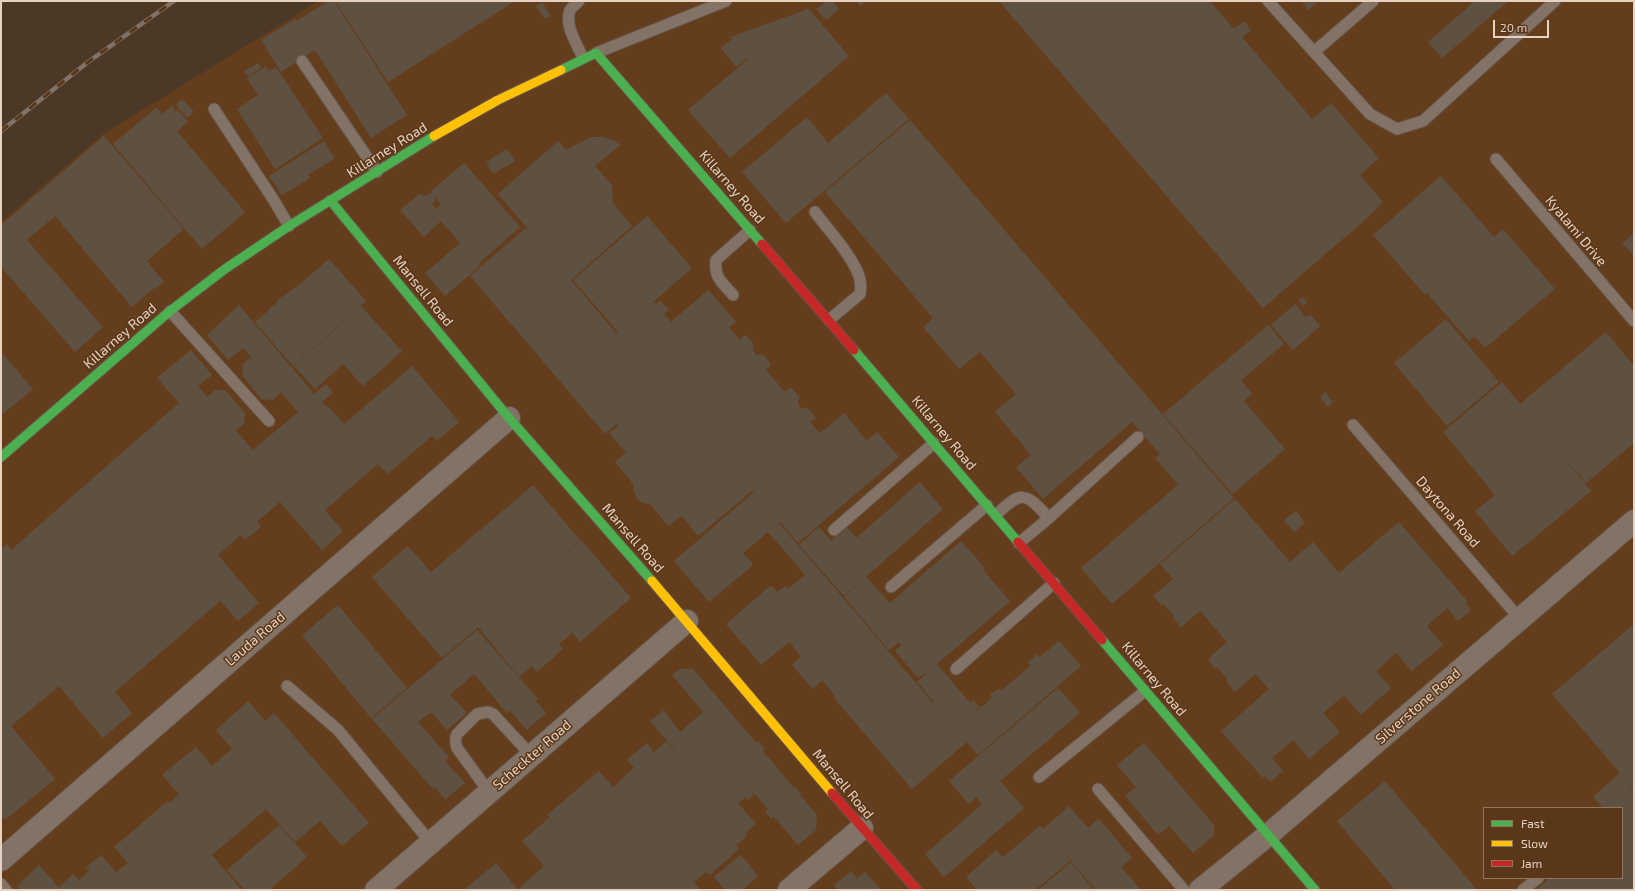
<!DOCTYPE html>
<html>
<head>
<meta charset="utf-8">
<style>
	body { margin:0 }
	#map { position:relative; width:1635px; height:891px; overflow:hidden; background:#4b3827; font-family:"Exo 2",sans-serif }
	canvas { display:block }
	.frame { position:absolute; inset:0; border:2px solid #e7d1c1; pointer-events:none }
	.legend { position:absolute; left:1483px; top:807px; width:140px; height:72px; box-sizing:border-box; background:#5a3718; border:1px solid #92755c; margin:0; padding:5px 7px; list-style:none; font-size:12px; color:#e7d1c1 }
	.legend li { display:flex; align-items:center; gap:8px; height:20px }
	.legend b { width:20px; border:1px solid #92755c }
	.scale { position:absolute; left:1493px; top:20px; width:56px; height:18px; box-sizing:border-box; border:2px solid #e7d1c1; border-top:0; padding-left:5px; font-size:12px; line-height:14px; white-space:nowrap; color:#e7d1c1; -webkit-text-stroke:3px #5a3718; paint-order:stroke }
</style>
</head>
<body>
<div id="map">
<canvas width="1635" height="891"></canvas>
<div class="frame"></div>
<ul class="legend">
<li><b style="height:5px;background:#4caf50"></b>Fast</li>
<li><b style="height:5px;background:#ffc107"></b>Slow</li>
<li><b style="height:5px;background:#c62828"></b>Jam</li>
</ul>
<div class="scale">20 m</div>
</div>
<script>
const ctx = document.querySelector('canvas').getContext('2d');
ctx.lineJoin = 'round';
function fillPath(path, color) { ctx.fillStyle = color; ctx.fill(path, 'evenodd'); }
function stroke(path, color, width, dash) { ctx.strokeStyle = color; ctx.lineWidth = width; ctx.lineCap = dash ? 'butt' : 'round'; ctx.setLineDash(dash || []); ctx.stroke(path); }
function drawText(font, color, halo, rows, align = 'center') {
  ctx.font = font + ' "Exo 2",sans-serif'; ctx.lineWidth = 3; ctx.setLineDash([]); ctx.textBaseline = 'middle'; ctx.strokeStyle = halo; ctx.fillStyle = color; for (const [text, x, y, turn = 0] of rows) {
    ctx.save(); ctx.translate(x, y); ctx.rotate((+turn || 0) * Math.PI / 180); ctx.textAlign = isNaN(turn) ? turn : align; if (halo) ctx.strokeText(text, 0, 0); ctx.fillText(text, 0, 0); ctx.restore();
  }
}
const built = new Path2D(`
	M319,1h1315v889h-1633v-668l102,-88zM1484,808h138v70h-138z`);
const building = new Path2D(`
	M328,1h6l73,114 -36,23 -56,-88 -34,22 -20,-32 34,-21 2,2z
	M335,1h180l-127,81z
	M827,1h5l7,8 -13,11 -10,-11z
	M857,1h7l1,2 -6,3z
	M999,1h211l24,28 10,-8 7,9 -9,7 70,82 19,-16 48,55 -19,17 23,27 -16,16 -104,90z
	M1301,1h18l-11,9z
	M1475,1h33l-66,57 -14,-16z
	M542,2l9,14 -6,3 -9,-13z
	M808,8l41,48 -119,102 -42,-48 60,-51 -1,-1 -11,9 -15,-19 11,-9 -2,-2 73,-26z
	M258,63l3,5 -13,8 -4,-5z
	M266,66l3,5 7,-4 47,71 -48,31 -38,-60 21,-14 -11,-17z
	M886,93l23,26 -123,104 -44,-51 65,-55 21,26z
	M182,99l12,13 -7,6 -11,-13z
	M172,106l4,6 2,-2 10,12 -11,9 68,81 -43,37 -89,-105 44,-37 5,7z
	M910,120l324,378 -122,106 -31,-36 97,-83 -23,-27 5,-4 -28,-32 -89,77 -27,-32 15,-12 -36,-43 21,-18 -36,-42 -21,17 -36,-42 10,-9 -108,-126z
	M104,136l80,93 -37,32 17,21 -9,7 -1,-1 -22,19 -77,-91 -28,24 76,87 -28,25 -74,-85v-42z
	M591,137h12l11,3 6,5 -25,21 17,19 1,18 19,23 -61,54 45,53 2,-1 -45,-52 74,-64 45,52 -62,54 24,-20 2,2 4,-4 9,10 -5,4 7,8 37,-32 28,32 -7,5 11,13 5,-5 8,8v7l3,5h8l7,10 -5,5 19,22 5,-5 9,9 -1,7 3,5h7l8,10 -6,4 10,11 24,-20 23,28 10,-9 22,25 -101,86 -18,-21 -1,1 154,180 1,-1 -17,-20 9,-8 -1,-1 -7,5 -23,-27 6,-6 -2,-3 -10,8 -45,-53 22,-20 24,26 71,-62 24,27 -2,2 27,31 -73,63 33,39 3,-3 7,7 -4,3 1,1 15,-13 -2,-3 9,-7 2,3 30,-26 -3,-3 9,-8 3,3 19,-16 22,25 -103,89 -11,-13 -55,47 -78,-91 1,-2 -13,-16 -9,9 -21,-24 9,-9 -12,-14 -28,23 -35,-41 43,-37h4l7,9 -3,-4 9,-6 2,3 17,-14 -37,-43 -25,21 9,9v4l-43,36 -35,-41 80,-69 -2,-1 -54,45 -16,-20 -14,10 -17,-21 -8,-2 -5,-3 -5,-11 1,-4 -19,-23 11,-9 -17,-20 9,-7 -2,-2 -11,10 -135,-158 56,-48 8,8 -36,-42 60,-53 8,9z
	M324,141l11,17 -27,17 2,3 -28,17 -13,-19z
	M507,149l8,12 -22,13 -7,-12z
	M464,163l56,64 -41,36 2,2 -36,31 -20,-23 35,-30 -19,-22 -17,16 -24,-27 21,-17 2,3 9,-3 -1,-2zM436,198l5,6 -5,5 -4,-4z
	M1441,176l53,61 9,-8 52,60 -70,59 -10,-12 -6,5 -42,-48 -2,2 -52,-60z
	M1634,233v23l-12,-13z
	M329,259l37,42 -73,65 -38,-44 14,-12 -1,-1 10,-7 -1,-2 22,-15z
	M1303,297l4,5 -4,4 -5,-6z
	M1295,304l11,13 4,-3 10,12 -27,24 -22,-25z
	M239,305l75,89 12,-10 7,9 -11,9 4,5 2,-1 16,18 68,-58 47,56 -23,19 -4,-5 -45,38 -9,-10 -53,46 18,21 -21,19 -42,-48 -23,20 4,5 -16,13 -4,-5 -23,20 41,48 -21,18 -18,-20 -105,91 17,21 -29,25 -44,-52 -48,40 44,53 -50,41 -4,-4v-267l6,-5 4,6 168,-147 -22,-25 34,-28 21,25 -14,11 9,11 8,-7h10l20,23 -1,11 -8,7 17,19 45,-38 -17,-20 -8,8 -12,-1 -19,-24 1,-11 8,-7 -8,-9 -15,12 -21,-25z
	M361,306l41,45 -39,35 -20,-22 -28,25 -21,-23z
	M1446,319l53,63 -52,44 -53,-63z
	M1268,325l16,19 -43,36 11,14 -8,7 41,48 -52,45 -70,-80z
	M1606,332l28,34v77l-48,40 -33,-39 38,47 -79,65 -37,-45 20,-16 -52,-63 59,-50 18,22z
	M1,352l32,37 -30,25 -2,-3z
	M1325,392l8,10 -5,5 -8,-10z
	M920,482l23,27 -99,87 -45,-51 20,-18 12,14 16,-14 9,11z
	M533,485l47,55 -50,42 51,-42 50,58 -51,44 -13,-16 5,7 -13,11 4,5 -26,23 -5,-6 -13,11 -41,-50 -36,31 -70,-81 36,-31 23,26z
	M1235,499l55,63 23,-20 26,31 60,-51 69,80 -2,2 5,6 -13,11 -11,-13 -20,18 16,19 -31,26 -16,-18 -20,18 15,17 -30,27 -17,-20 -21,18 17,19 -31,27 -16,-19 -21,18 11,13 -13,11 -5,-6 -2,2 -42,-47 48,-42 -14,-15 -20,18 -9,-11 2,-1 -11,-13 -2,2 -7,-10 19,-17 -27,-31 -19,16 -8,-9 1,-2 -11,-12 -2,1 -8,-9 20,-17 -13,-15z
	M1296,511l9,12 -11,9 -10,-12z
	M338,605l69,83 -36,30 -69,-83z
	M1634,624v165l-82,-95z
	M477,630l61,69 -2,2 10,12 -19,17 -17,-19 -3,2 -33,-39 -24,21 17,18 -20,17 -16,-18 -13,10 31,35 -4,4 20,22 -20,17 -10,-13 -2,2 -61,-70z
	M679,669h14l62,72 1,2 2,-2 7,8 -2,2 31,37 1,-1 7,7 -2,1 17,20 -1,15 -18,15 -24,-28 -3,2 -6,-8 3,-2 -16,-18 2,4 -6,5 -2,-3 -8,6 18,21 -11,10 2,2 -11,9 3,4 -28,25 -2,1 -3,-3 -12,10 7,8h-181l-1,-2 25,-22 -22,-25 27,-23 49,57 -51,-60 52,-44 14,16 21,-19 -7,-8 20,-17 7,9 12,-11 35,40 -51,-60 14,-11 16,22 23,-20 -31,-37z
	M1058,688l22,25 -80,68 24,27 -80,69 -19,-23 57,-50 -6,-7 -7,7 -20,-23z
	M248,701l17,20 9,-8 95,110 -27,23 -22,-25 -25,21 -29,-33 -54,46 30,35h-180l-3,-3 14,-13 6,6 10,-9 -3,-4 15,-12 15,17 12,-9 -14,-16 54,-46 2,2 9,-9 -17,-19 34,-28 16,19 20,-17 -16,-19z
	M1144,743l70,82v10l-21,18 -24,-27 -11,9 -33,-39 11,-9 -19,-22z
	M1620,773l14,17v100h-98l14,-12h72v-70h-19l-10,-11z
	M1385,781l92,109h-82l-58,-69z
	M1069,806l19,22 10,-9 9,9 25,30 -11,9 20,23h-45l-43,-50 17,21 -35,29h-58l-11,-13 30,-27 7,7 37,-31 3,3z
	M279,825l28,32 -38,33h-24l-18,-20z
	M741,855l17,21 -16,14h-17l-11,-13z
	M1071,862l23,28h-56z
	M496,863l22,27h-54z
	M39,865l22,25h-41l-3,-4z
	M851,871l6,7 8,-6 16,18h-43l-4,-5z`);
const lane = new Path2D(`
	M579,1c-3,3 -7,6 -9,9 -6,15 7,34 13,48
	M1268,1l102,113 27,15 26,-8 132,-120
	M1314,52l59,-51
	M596,53l130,-52
	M302,61l75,111
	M214,109l59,90 16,27
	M1496,159l138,162
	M815,212c14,19 36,42 44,64 2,6 2,12 1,18l-31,26
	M733,295c-11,-13 -19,-17 -17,-35l34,-30
	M170,311l99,110
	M1353,425l167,194
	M996,515c26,-25 29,-23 53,3
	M834,530l100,-87
	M1019,543l30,-25 89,-81
	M891,587l96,-82
	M956,669l98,-86
	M287,686l51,44 93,113
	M1039,777l106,-86
	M1098,789l86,101
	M489,792l-32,-44c-1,-5 -3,-9 0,-14l20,-20 11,-2 5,2 38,41
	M1,884l5,6
	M1523,890l15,-12`);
const street = new Path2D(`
	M1,860l508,-442
	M376,890l311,-269
	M789,890l73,-62
	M1200,890l68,-55 366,-314`);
const fast = new Path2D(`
	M561,70l35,-17 166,191
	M330,200l179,218 143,163
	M854,350l164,192
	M1,457l169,-146 55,-42 64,-43 145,-90
	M1102,640l213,250`);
const slow = new Path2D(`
	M434,136l64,-36 63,-30
	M652,581l180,212`);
const jam = new Path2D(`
	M762,244l92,106
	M1018,542l84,98
	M832,793l85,97`);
const rail = new Path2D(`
	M1,131l87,-69 86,-61`);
const streetNames = [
	["Killarney Road",387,150,-32],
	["Killarney Road",732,187,49],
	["Kyalami Drive",1576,231,50],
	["Mansell Road",423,291,51],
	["Killarney Road",120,336,-41],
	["Killarney Road",944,433,50],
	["Daytona Road",1448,512,49],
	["Mansell Road",633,538,49],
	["Lauda Road",255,639,-41],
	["Killarney Road",1154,679,50],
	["Silverstone Road",1418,706,-41],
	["Scheckter Road",532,755,-41],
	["Mansell Road",843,784,50]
];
fillPath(built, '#643e1c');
fillPath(building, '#5f5141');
stroke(lane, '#665548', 13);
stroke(street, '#665548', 24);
stroke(fast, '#665548', 11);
stroke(slow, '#665548', 11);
stroke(jam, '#665548', 11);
stroke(lane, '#827366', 11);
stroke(street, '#827366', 22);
stroke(fast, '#4caf50', 9);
stroke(slow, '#ffc107', 9);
stroke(jam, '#c62828', 9);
stroke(rail, '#807266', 4.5);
stroke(rail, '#5a3718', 3, [9]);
drawText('14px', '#e7d1c1', '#5a3718', streetNames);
</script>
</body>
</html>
